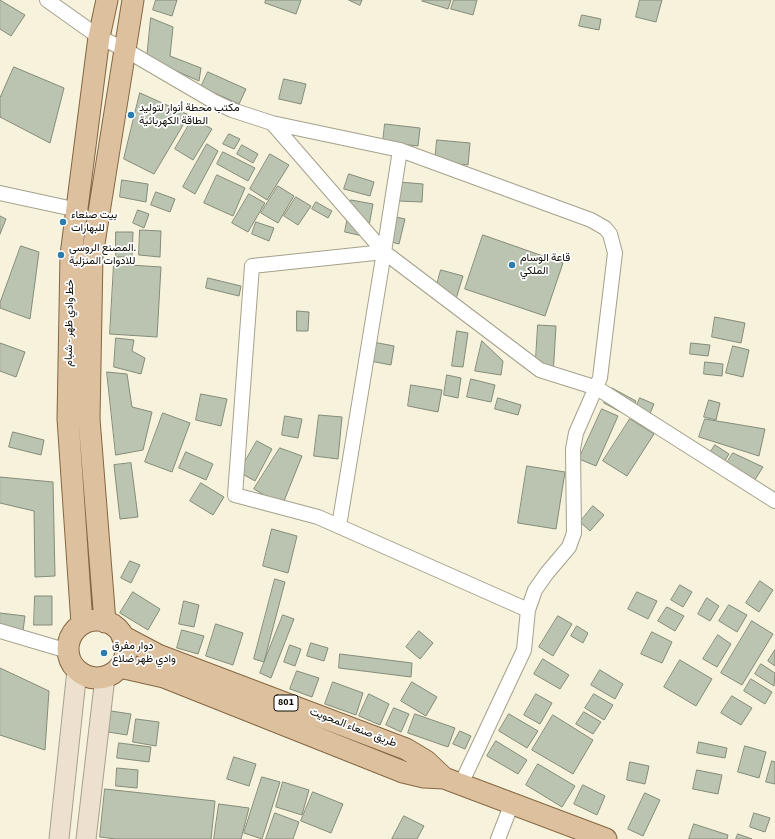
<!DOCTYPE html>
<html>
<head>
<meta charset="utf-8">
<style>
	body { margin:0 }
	canvas { display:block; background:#f6f2dc }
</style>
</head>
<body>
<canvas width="775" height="839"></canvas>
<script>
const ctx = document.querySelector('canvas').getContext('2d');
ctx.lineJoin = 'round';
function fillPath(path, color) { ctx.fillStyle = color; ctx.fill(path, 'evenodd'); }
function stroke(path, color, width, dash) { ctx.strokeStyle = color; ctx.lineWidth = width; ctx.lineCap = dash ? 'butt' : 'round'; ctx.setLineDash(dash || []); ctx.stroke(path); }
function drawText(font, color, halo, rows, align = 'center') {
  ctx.font = font + ' "Source Sans 3",Vazirmatn,sans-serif'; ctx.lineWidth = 3.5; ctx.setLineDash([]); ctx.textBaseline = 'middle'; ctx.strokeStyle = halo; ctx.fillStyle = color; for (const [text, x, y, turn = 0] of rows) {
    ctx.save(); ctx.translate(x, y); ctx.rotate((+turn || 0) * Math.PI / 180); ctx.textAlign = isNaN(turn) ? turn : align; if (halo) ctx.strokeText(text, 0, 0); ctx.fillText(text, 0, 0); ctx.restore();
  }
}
const building = new Path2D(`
	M0,0l25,15 -14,21 -11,-7z
	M156,0h21l-5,16 -19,-6z
	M266,0h35l-5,14 -31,-11z
	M349,0h13l-2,5z
	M423,0h28l-3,9 -26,-8z
	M454,0h23l-4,15 -22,-6z
	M640,0h22l-6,22 -20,-5z
	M582,15l19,4 -2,11 -20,-4z
	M151,18l22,9 -3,29 31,12 -2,13 -52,-23z
	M14,67l50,21 -14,55 -50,-26v-19z
	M208,72l38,17 -7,15 -38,-17z
	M284,79l22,5 -5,20 -22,-5z
	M140,93l49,22 -35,59 -30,-15z
	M193,118l19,11 -19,31 -18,-11z
	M385,124l35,4 -2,18 -35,-4z
	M229,134l11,5 -6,10 -11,-5z
	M437,140l33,3 -2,22 -33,-3z
	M207,144l11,7 -23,43 -12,-7z
	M242,145l16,9 -5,9 -16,-9z
	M223,152l32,16 -7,13 -31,-17z
	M270,154l19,11 -22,35 -17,-11z
	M349,174l25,8 -4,14 -26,-7z
	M217,175l28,13 -12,28 -29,-13z
	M122,180l26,4 -2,18 -26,-5z
	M399,182l24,2 -1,18 -24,-1z
	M278,186l16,10 -16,27 -17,-10z
	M156,192l19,7 -5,13 -19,-7z
	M249,194l16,9 -17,29 -16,-9z
	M296,197l15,9 -13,19 -14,-9z
	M351,200l22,4 -6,33 -22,-5z
	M316,202l16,9 -4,7 -16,-9z
	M138,210l11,4 -5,14 -11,-5z
	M387,215l18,4 -6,25 -18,-5z
	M0,216l6,3 -6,15z
	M256,222l18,6 -5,13 -17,-7z
	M140,230l21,1 -1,26 -21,-2z
	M116,232h17l-1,25h-16z
	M483,235l80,28 -18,53 -80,-27z
	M21,246l18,6 -9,67 -30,-11v-5z
	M114,264l47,3 -4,70 -47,-3z
	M441,270l22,6 -7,23 -21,-7z
	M208,278l33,8 -2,10 -33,-8z
	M297,311l12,1 -1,19h-11z
	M715,317l30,6 -4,20 -29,-6z
	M538,325l18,1 -3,50 -18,-1z
	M457,331l11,2 -5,34 -11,-1z
	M116,338l18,2 -2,11 13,7 -4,16 -27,-7z
	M482,341l21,20 -2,14 -26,-4z
	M373,342l21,4 -3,19 -21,-4z
	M0,343l25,9 -9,25 -16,-6z
	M691,343l19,2 -2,11 -18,-2z
	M733,346l16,4 -6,27 -17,-4z
	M705,362l18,2 -1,12 -18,-2z
	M107,372l20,2 5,33 20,5 -9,38 -27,5z
	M447,375l14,3 -3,20 -14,-3z
	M471,379l24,6 -4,17 -24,-5z
	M411,385l31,5 -4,22 -30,-6z
	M612,388l24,13 -8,15 -24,-13z
	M201,394l26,5 -6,27 -25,-6z
	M498,398l23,7 -3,10 -23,-6z
	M640,398l14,6 -8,19 -14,-6z
	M709,400l11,3 -4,17 -12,-3z
	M602,409l16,7 -22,50 -17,-7z
	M163,413l27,10 -18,49 -27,-10z
	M319,415l23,2 -4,42 -24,-3z
	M285,416l17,3 -4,19 -16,-3z
	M630,419l24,15 -27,42 -24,-15z
	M705,419l60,10 -6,27 -60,-19z
	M13,432l31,8 -3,15 -32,-8z
	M257,441l15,8 -17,32 -16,-9z
	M715,445l14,9 -6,10 -14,-9z
	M280,448l22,8 -20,50 -28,-17z
	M186,452l27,12 -7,16 -27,-12z
	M733,453l30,14 -14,22 -24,-23z
	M131,463l7,54 -18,2 -6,-54z
	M527,466l38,6 -9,57 -38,-6z
	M0,477l53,5 2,94 -20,1 -1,-66 -34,-8z
	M201,483l23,14 -11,18 -23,-14z
	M593,506l11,9 -14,16 -10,-9z
	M272,529l25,7 -9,37 -25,-7z
	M130,561l10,4 -9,18 -10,-5z
	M275,579l10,3 -21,80 -10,-3z
	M760,581l13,9 -14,22 -13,-9z
	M680,585l12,7 -9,15 -12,-7z
	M133,592l27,17 -12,21 -28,-17z
	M637,592l20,9 -9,18 -20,-10z
	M35,596h17v29h-18z
	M707,598l12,8 -9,15 -12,-7z
	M184,601l15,4 -5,22 -15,-3z
	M729,605l18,10 -10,17 -18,-11z
	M667,607l17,9 -9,15 -17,-10z
	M0,613l25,3 -2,15 -23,-3z
	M283,615l11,4 -23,59 -11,-5z
	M558,616l14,8 -19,32 -14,-9z
	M752,621l21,13 -31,51 -21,-12z
	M216,624l27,9 -10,32 -27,-9z
	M577,626l11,7 -5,10 -12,-7z
	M182,630l22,6 -6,18 -21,-6z
	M419,631l14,12 -13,16 -14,-12z
	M652,632l20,10 -10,21 -21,-9z
	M718,635l13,9 -14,23 -14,-8z
	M311,643l17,5 -4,13 -17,-5z
	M290,645l11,4 -6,17 -11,-4z
	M775,650v16l-7,-5z
	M340,654l72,9 -1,14 -72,-9z
	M543,659l26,16 -9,14 -26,-15z
	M680,660l32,19 -16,27 -32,-19z
	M761,664l14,9 -1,13 -19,-12z
	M0,668l49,23 -4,59 -45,-15z
	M600,670l23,14 -8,15 -24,-14z
	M297,671l22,7 -7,19 -22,-8z
	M751,679l21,13 -7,12 -21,-13z
	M333,682l30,11 -7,22 -31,-11z
	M412,682l25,15 -11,19 -25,-15z
	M369,694l20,10 -9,21 -21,-9z
	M536,694l16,9 -12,21 -16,-9z
	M594,694l19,11 -9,15 -19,-12z
	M732,696l20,12 -11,17 -20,-12z
	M394,708l15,6 -8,18 -15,-7z
	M111,711l20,3 -4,21 -19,-3z
	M584,712l17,10 -8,12 -17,-10z
	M415,714l40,14 -7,19 -40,-14z
	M509,714l29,17 -11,17 -28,-17z
	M553,715l40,25 -20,34 -41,-24z
	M136,719l23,3 -3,24 -23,-4z
	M460,731l11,5 -6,13 -12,-5z
	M496,741l31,19 -9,14 -31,-18z
	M699,742l28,6 -2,10 -28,-5z
	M119,743l32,4 -2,15 -32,-4z
	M745,746l21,6 -7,26 -21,-6z
	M234,757l22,7 -7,22 -22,-7z
	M772,761l3,1v22l-9,-2z
	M630,762l19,4 -4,18 -18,-4z
	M538,764l37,22 -13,21 -36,-22z
	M117,768l21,2 -1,18 -21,-2z
	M697,770l25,5 -4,19 -25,-5z
	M262,777l18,5 -18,57 -18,-6z
	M283,782l26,8 -7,25 -26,-8z
	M583,785l22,11 -8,19 -23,-11z
	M105,789l110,12 -4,38h-95l-16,-2z
	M313,792l30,12 -12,29 -30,-12z
	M645,793l15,7 -17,36 -15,-7z
	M219,804l30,4 -8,31h-27z
	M275,813l24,9 -6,17h-27z
	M754,813l16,5 -5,14 -15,-5z
	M404,816l20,10 -7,13h-25z
	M694,824l34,11 -1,4h-38z
	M738,834l14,5h-16z`);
const street = new Path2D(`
	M47,0l52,37 25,12 89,52 19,9 40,13 128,27 191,70 14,8 5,6 5,19 -15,125 -24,55 -3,16 1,84 -5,14 -22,26 -12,17 -7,20 -4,40 -63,134
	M272,123l112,129
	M400,150l-16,102 156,118 57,18 178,113
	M0,193l78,17
	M384,252l-132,14 -17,229 83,22 210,93
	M339,526l45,-274
	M0,631l68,20
	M498,839l14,-36`);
const secondary = new Path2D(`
	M59,839l18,-169
	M86,839l19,-162`);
const primary = new Path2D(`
	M68 649a29 29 0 1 1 58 0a29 29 0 1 1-58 0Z
	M105,622l-16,-203 3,-163 41,-256
	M82,624l-14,-205 3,-164 28,-218 8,-37
	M122,636l36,19 248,94 20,12 18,17
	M120,667l44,10 239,95 21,5 20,1 162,61`);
const markers = [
	[131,115,4,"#2c7dae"],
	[63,222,4,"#2c7dae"],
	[61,255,4,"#2c7dae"],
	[512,265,4,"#2c7dae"],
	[104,653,4,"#2c7dae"]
];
const shields = [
	[286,703,24]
];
const shieldNames = [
	["801",286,703]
];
const poiNames = [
	["مكتب محطة أنوار لتوليد",139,109],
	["الطاقة الكهربائية",139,122],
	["بيت صنعاء",71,216],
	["للبهارات",71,229],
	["المصنع الروسي.",69,249],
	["للادوات المنزلية",69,262],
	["قاعة الوسام",520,259],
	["الملكي",520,272],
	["دوار مفرق",112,647],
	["وادي ظهر ضلاع",112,660]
];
const streetNames = [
	["خط وادي ظهر - شبام",70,323,-89],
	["طريق صنعاء المحويت",353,728,21]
];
fillPath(building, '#bbc4b0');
stroke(building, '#848c79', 1);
stroke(street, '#a5a18c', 16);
stroke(secondary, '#a5a18c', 21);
stroke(primary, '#856640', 23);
stroke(street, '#fff', 14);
stroke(secondary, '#eee0cf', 19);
stroke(primary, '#ddc19f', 21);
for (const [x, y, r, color] of markers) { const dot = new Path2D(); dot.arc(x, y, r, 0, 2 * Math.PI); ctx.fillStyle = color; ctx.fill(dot); stroke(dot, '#fff', 1.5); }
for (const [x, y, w] of shields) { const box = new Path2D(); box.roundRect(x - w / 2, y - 8, w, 16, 3); ctx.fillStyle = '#fff'; ctx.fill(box); stroke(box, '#0d0b05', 1); }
drawText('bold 10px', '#0d0b05', null, shieldNames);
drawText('11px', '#0d0b05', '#fff', poiNames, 'left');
drawText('11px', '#0d0b05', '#fff', streetNames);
</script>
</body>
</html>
